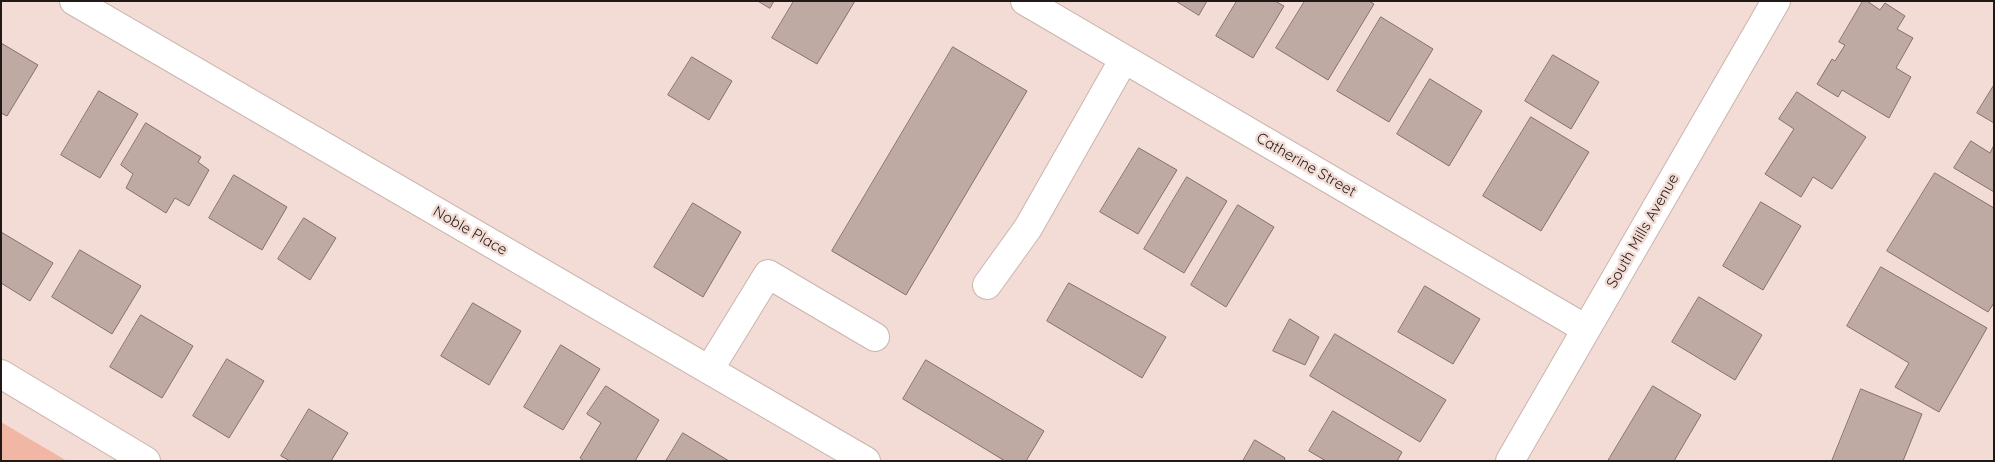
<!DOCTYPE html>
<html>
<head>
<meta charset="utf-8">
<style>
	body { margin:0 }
	#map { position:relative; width:1995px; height:462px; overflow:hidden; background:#f3dcd5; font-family:Quicksand,sans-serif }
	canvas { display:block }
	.frame { position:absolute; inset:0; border:2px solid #211916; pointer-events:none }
</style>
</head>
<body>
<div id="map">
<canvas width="1995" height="462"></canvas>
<div class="frame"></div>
</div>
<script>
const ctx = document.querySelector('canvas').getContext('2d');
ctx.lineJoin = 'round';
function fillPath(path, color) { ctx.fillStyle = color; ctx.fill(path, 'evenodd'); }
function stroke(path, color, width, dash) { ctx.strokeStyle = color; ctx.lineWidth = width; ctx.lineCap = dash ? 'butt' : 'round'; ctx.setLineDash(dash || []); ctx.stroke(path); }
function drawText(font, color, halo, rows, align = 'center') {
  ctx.font = font + ' Quicksand,sans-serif'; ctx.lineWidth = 5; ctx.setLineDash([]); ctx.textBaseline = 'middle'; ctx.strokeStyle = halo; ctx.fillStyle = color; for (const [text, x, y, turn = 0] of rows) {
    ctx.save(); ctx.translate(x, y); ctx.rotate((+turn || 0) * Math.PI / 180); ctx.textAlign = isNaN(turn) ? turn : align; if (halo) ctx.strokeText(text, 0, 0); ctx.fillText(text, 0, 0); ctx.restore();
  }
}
const green = new Path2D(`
	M1,422l66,39h-66z`);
const building = new Path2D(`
	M758,1h16l-4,7z
	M794,1h61l-38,63 -45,-26z
	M1176,1h31l-8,14z
	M1237,1h38l9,5 -31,52 -37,-22z
	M1305,1h64l5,3 -46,76 -52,-32z
	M1863,1h4l13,9 5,-7 20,13 -8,13 16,9 -17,30 15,9 -22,41 -47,-28 -4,7 -21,-13 15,-25 3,2 10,-16 -6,-3z
	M1381,17l52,32 -44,73 -52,-31z
	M1,43l37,22 -31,51 -6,-3z
	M953,47l74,44 -121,204 -74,-44z
	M1553,55l46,27 -28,47 -46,-28z
	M692,57l40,24 -23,39 -41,-25z
	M1430,79l52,32 -33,55 -52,-32z
	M1994,85v38l-17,-10z
	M99,91l39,23 -38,64 -39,-23z
	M1797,92l69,45 -34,52 -19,-12 -12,20 -36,-23 29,-45 -15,-10z
	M1531,117l58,35 -48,79 -58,-35z
	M146,123l55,34 -3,5 11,8 -20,36 -14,-8 -9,15 -40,-25 7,-14 -12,-9z
	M1971,141l19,12 4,-8v47l-40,-24z
	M1139,148l38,22 -39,64 -38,-22z
	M1935,173l59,35v95l-6,9 -101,-61z
	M234,175l53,32 -25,43 -53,-32z
	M1187,177l40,24 -43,72 -40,-24z
	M1761,202l40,24 -38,64 -40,-24z
	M693,203l48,29 -38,65 -49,-30z
	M1238,205l36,22 -48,80 -35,-22z
	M304,218l32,20 -26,42 -32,-21z
	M1,232l52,31 -23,38 -29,-18z
	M80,250l61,36 -29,48 -60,-37z
	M1881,267l106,61 -48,84 -44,-25 14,-24 -62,-37z
	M1069,283l97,54 -24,41 -95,-57z
	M1425,286l55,33 -27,45 -55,-32z
	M1699,297l63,38 -27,45 -63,-38z
	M473,303l48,28 -32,54 -48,-29z
	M141,315l52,31 -31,52 -52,-31z
	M1290,319l29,18 -14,28 -32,-14z
	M1335,334l111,66 -26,42 -110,-66z
	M561,345l39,24 -37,61 -39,-23z
	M227,359l37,22 -35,57 -36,-22z
	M926,360l118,71 -18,30h-21l-102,-62z
	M606,386l53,34 -24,41h-51l-4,-3 21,-35 -14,-9z
	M1653,386l48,29 -27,46h-66z
	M1861,389l61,25 -19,47h-71z
	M309,409l39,24 -17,28h-41l-9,-5z
	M1333,411l69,41 -5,9h-71l-17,-10z
	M683,433l46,28h-63z
	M1255,440l30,18 -1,3h-41z`);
const minor = new Path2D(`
	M74,1l792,460
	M1025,1l561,328
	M987,285l41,-57 96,-169
	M709,370l59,-96 107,63
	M1,374l145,87
	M1510,461l266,-460`);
const streetNames = [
	["Catherine Street",1306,165,30],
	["Noble Place",470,231,30],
	["South Mills Avenue",1643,231,-60]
];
fillPath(green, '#f2b6a4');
fillPath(building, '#bfa9a3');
stroke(building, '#85706b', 1);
stroke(minor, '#cab4ad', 30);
stroke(minor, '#fff', 28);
drawText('15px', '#211916', '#f3dcd5', streetNames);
</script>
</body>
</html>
